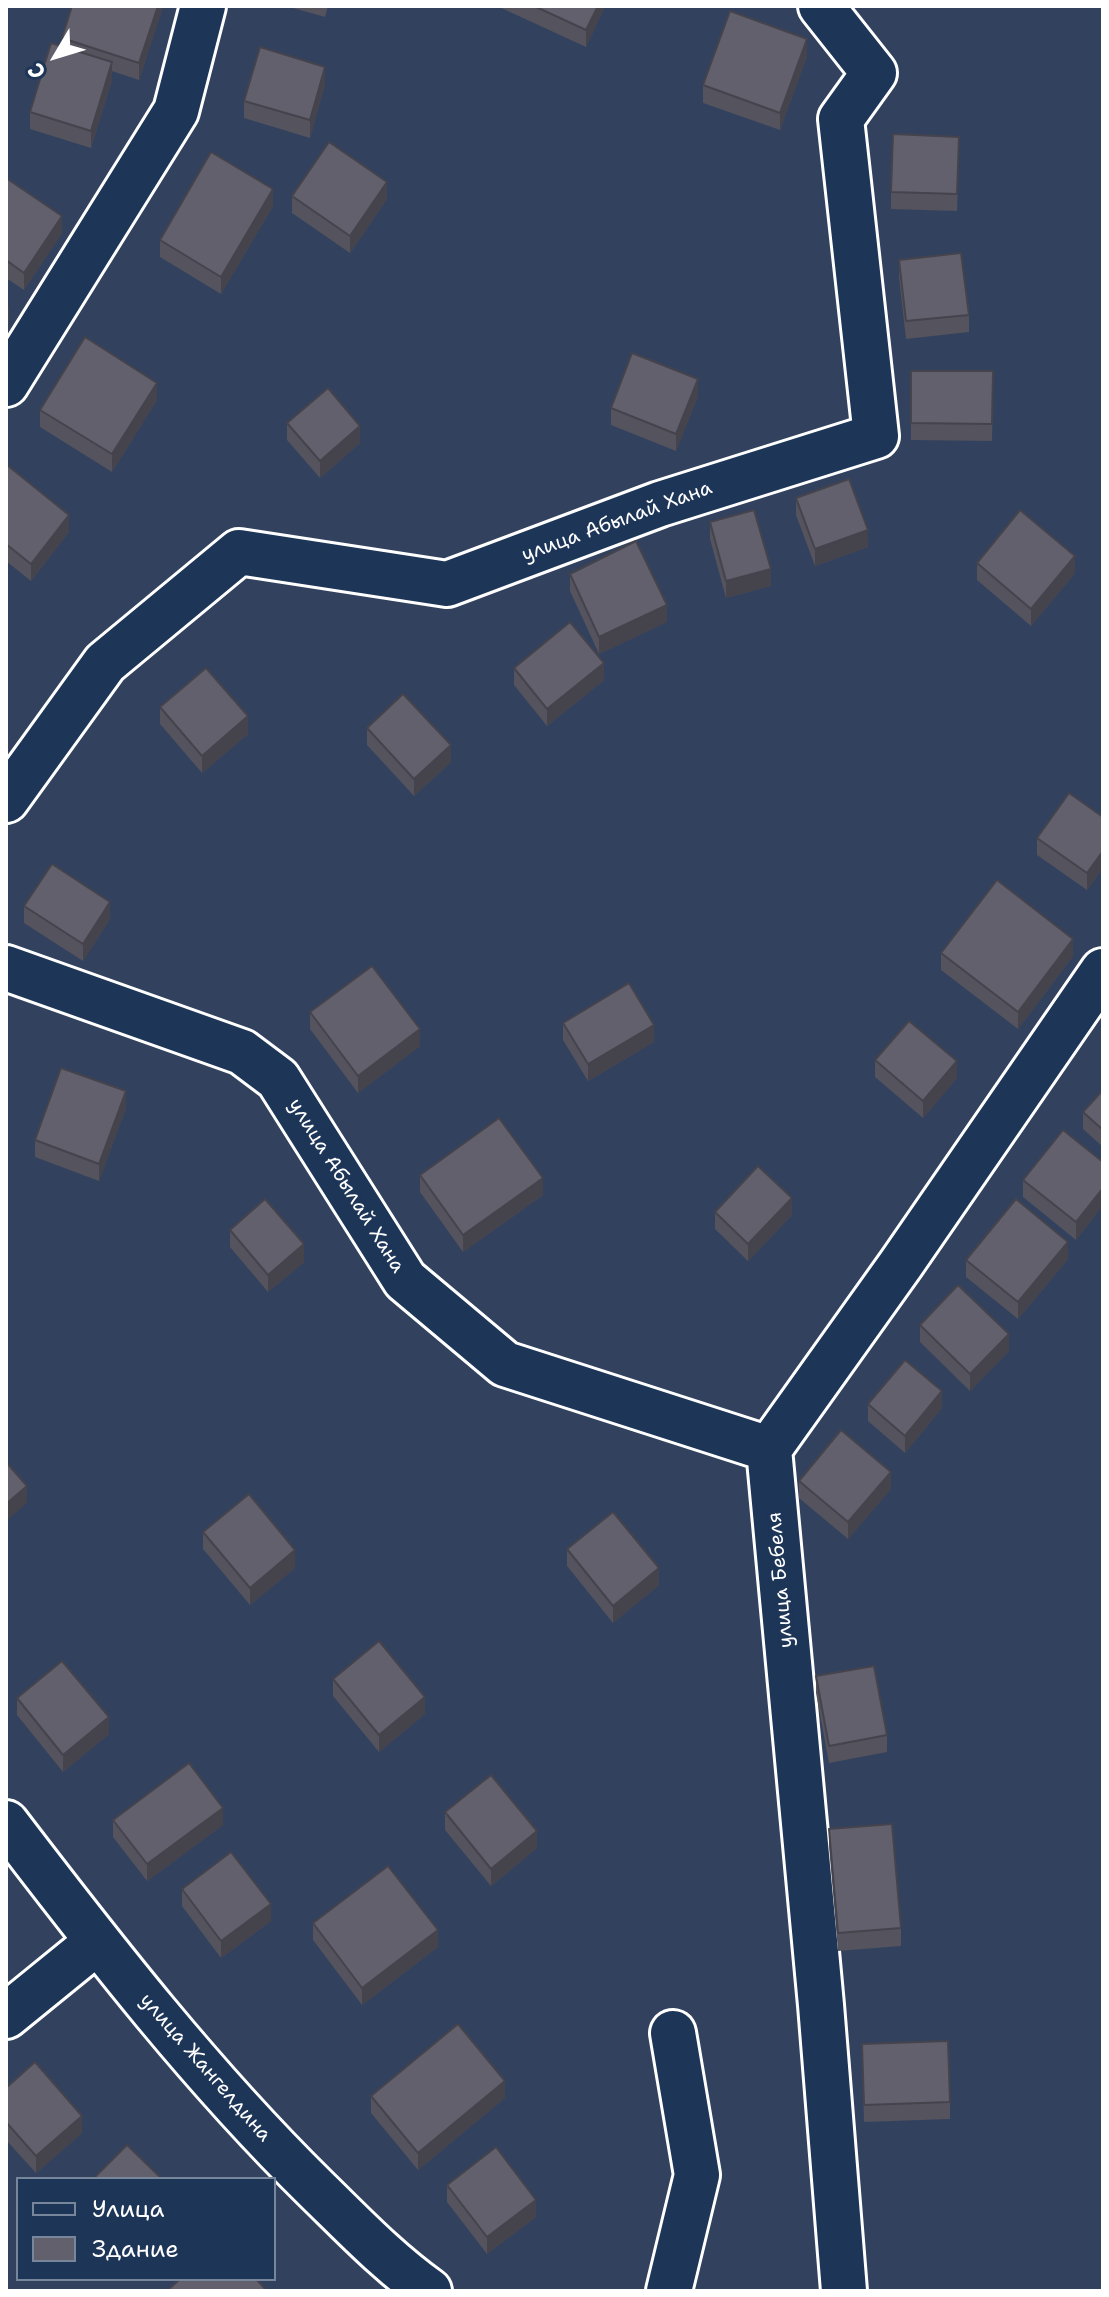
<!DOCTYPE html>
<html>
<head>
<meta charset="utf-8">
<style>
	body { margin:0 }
	#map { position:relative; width:1109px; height:2297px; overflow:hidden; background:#32425e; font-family:"Shantell Sans",sans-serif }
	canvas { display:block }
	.frame { position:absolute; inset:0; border:8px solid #fff; pointer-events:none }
	.legend { position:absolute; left:16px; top:2177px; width:260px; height:104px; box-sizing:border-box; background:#1d3557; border:2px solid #77869a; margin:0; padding:10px 14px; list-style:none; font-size:24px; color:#fff }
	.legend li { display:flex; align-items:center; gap:16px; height:40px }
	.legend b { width:40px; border:2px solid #77869a }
	.north { position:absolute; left:16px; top:16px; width:80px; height:80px; -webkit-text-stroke:6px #1d3557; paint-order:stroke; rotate:232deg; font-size:22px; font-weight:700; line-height:32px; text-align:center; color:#fff }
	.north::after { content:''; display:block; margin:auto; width:28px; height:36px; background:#fff; clip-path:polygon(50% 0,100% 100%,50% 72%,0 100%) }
</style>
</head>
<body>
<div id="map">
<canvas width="1109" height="2297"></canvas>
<div class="frame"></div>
<ul class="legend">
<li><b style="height:10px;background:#1d3557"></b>Улица</li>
<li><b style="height:22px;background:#62606d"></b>Здание</li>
</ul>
<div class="north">С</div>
</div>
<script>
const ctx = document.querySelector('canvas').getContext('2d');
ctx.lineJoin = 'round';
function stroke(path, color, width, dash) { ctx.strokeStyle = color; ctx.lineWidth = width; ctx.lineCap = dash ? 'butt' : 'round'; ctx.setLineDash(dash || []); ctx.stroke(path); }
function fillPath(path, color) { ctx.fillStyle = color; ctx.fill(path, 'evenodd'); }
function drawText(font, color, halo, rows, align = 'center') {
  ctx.font = font + ' "Shantell Sans",sans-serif'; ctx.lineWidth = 7; ctx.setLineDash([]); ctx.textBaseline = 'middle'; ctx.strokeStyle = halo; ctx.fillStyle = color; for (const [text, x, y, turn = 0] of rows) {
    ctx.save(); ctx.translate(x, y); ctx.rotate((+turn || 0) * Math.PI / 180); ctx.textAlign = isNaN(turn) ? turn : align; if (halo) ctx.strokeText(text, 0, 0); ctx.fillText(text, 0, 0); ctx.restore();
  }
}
const street = new Path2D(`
	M6,384l170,-273 27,-105
	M6,800l99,-137 134,-111 208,32 213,-80 216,-68 -35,-317 33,-46 -53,-67
	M6,968l236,84 36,27 127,201 100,84 264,85
	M6,2016l91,-74
	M669,2291l28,-116 -24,-142
	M844,2291l-23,-286 -52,-556 132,-185 202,-293`);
const secondary = new Path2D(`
	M6,1823c97,127 196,254 310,366 37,36 71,72 113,102`);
const wall = new Path2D(`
	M162,6v4l-23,70 -27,-9v9l-21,68 -61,-19v-17l32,-65v-9z
	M286,6h42l-3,11z
	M497,6h108l-19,41z
	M807,56l-27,74 -77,-27v-18z
	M325,84l-15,54 -66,-20v-17z
	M959,154l-2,57 -66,-2v-17z
	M6,178l56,55 -38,57 -18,-12z
	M292,196l95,3 -37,54 -58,-40z
	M273,206l-52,88 -61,-37v-17z
	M899,260l70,55v17l-63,7 -7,-62z
	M911,371h82l-1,70 -81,-1z
	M698,396l-22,55 -65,-26v-17z
	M157,400l-45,72 -72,-45v-17z
	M287,423l73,20 -40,35 -33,-38z
	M6,466l63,66 -38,49 -25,-20z
	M796,498l72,49 -53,19 -19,-51z
	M710,522l61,64 -45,12 -16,-59z
	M977,563l98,10 -44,53 -54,-46z
	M570,574l97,48 -68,32 -29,-63z
	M514,668l90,12 -57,46 -33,-41z
	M160,707l88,27 -46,39 -42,-49z
	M367,728l84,34 -37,34 -47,-51z
	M1103,817v51l-16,22 -50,-35v-17z
	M24,906l86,13 -27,42 -59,-38z
	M941,953l132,3 -55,73 -77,-59z
	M310,1012l110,34 -62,47 -48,-64z
	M563,1023l91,19 -66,39 -25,-41z
	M875,1060l82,18 -34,40 -48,-41z
	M1103,1090v57l-20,-18v-17z
	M126,1108l-27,73 -64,-24v-17z
	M1103,1162v43l-27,35 -53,-43v-17z
	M420,1175l123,20 -80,57 -43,-60z
	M715,1212l77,3 -44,46 -33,-32z
	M230,1230l74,32 -36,30 -38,-45z
	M1068,1259l-50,60 -52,-42v-17z
	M920,1325l89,26 -39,40 -50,-49z
	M868,1404l74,4 -37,45 -37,-32z
	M799,1481l92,8 -43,50 -49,-41z
	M203,1532l92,36 -45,37 -47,-56z
	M567,1549l92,36 -46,38 -46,-57z
	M816,1676l71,59v17l-58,11 -13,-70z
	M333,1679l92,35 -46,38 -46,-56z
	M17,1698l92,36 -46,38 -46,-57z
	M445,1812l92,36 -46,38 -46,-56z
	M113,1820l110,5 -76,56 -34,-44z
	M829,1829l72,99v18l-63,5 -9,-105z
	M182,1889l89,32 -50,37 -39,-52z
	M313,1923l125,24 -76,58 -49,-65z
	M862,2044l88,58v17l-86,3z
	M6,2088l76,45 -46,40 -30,-33z
	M371,2096l134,2 -87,72 -47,-57z
	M447,2185l89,32 -49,37 -40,-52z`);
const shadedWall = new Path2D(`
	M158,6h4v4l-23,70v-17z
	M598,6h7l-19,41v-17z
	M807,39v17l-27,74v-17z
	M112,62v18l-21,68v-17z
	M325,67v17l-15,54v-18z
	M387,182v17l-37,54v-17z
	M273,189v17l-52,88v-17z
	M62,216v17l-38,57v-17z
	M9,305v17l-3,5v-17z
	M698,379v17l-22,55v-17z
	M157,383v17l-45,72v-18z
	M360,426v17l-40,35v-17z
	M69,515v17l-38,49v-17z
	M868,530v17l-53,19v-17z
	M1075,556v17l-44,53v-17z
	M771,569v17l-45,12v-17z
	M667,605v17l-68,32v-17z
	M604,663v17l-57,46v-17z
	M248,716v18l-46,39v-17z
	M451,745v17l-37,34v-17z
	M1103,851v17l-16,22v-17z
	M110,902v17l-27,42v-17z
	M1073,939v17l-55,73v-17z
	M654,1025v17l-66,39v-17z
	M420,1029v17l-62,47v-17z
	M957,1061v17l-34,40v-17z
	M126,1091v17l-27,73v-17z
	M543,1178v17l-80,57v-17z
	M1103,1188v17l-27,35v-18z
	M792,1198v17l-44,46v-17z
	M1068,1242v17l-50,60v-17z
	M304,1244v18l-36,30v-17z
	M1009,1334v17l-39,40v-17z
	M942,1391v17l-37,45v-17z
	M891,1472v17l-43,50v-17z
	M27,1486v17l-21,18v-17z
	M295,1550v18l-45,37v-17z
	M659,1568v17l-46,38v-17z
	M425,1697v17l-46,38v-17z
	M109,1717v17l-46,38v-17z
	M223,1808v17l-76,56v-17z
	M537,1831v17l-46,38v-17z
	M271,1904v17l-50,37v-17z
	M438,1930v17l-76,58v-17z
	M505,2081v17l-87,72v-17z
	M82,2116v17l-46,40v-17z
	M536,2200v17l-49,37v-17z`);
const building = new Path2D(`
	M72,6h86l-19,57 -77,-25z
	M534,6h64l-12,24z
	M730,11l77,28 -27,74 -77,-28z
	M51,43l61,19 -21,69 -61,-19z
	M260,47l65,20 -15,53 -66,-19z
	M893,134l66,3 -2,57 -66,-2z
	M329,142l58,40 -37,54 -58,-40z
	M211,152l62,37 -52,88 -61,-37z
	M6,178l56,38 -38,57 -18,-13z
	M961,253l8,62 -63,6 -7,-61z
	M85,337l72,46 -45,71 -72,-44z
	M632,353l66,26 -22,55 -65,-26z
	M911,371h82l-1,53 -81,-1z
	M328,388l32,38 -40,35 -33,-38z
	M7,465l62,50 -38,49 -25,-20z
	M849,479l19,51 -53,19 -19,-51z
	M754,510l17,59 -45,12 -16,-59z
	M1020,510l55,46 -44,53 -54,-46z
	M636,541l31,64 -68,32 -29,-63z
	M570,622l34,41 -57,46 -33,-41z
	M206,668l42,48 -46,40 -42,-49z
	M403,694l48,51 -37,34 -47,-51z
	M1069,793l34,24v34l-16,22 -50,-35z
	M52,864l58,38 -27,42 -59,-38z
	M997,880l76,59 -55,73 -77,-59z
	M372,966l48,63 -62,47 -48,-64z
	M629,983l25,42 -66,39 -25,-41z
	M909,1021l48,40 -34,40 -48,-41z
	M61,1068l65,23 -27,73 -64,-24z
	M1103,1090v40l-20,-18z
	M499,1118l44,60 -80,57 -43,-60z
	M1063,1130l40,32v26l-27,34 -53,-42z
	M758,1166l34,32 -44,46 -33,-32z
	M265,1199l39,45 -36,31 -38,-45z
	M1016,1199l52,43 -50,60 -52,-42z
	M958,1285l51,49 -39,40 -50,-49z
	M905,1360l37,31 -37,45 -37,-32z
	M841,1430l50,42 -43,50 -49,-41z
	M6,1462l21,24 -21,18z
	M249,1494l46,56 -45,38 -47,-56z
	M613,1512l46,56 -46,38 -46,-57z
	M379,1641l46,56 -46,38 -46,-56z
	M62,1661l47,56 -46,38 -46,-57z
	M874,1666l13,69 -58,11 -13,-70z
	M189,1763l34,45 -76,56 -34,-44z
	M491,1775l46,56 -46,38 -46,-57z
	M892,1824l9,104 -63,5 -9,-104z
	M231,1852l40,52 -50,37 -39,-52z
	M388,1866l50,64 -76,58 -49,-65z
	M458,2024l47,57 -87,72 -47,-57z
	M948,2041l2,61 -86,3 -2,-61z
	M35,2062l47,54 -46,40 -30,-34v-34z
	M127,2145l35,34h-69z
	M496,2147l40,53 -49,37 -40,-52z
	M180,2279h76l11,12h-100z`);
const streetNames = [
	["улица Абылай Хана",617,522,-20],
	["улица Абылай Хана",346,1186,58],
	["улица Бебеля",781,1580,-95],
	["улица Жангелдина",205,2068,49]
];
stroke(street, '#fff', 50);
stroke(secondary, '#fff', 50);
stroke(street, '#1d3557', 44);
stroke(secondary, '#1d3557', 44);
fillPath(wall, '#54535e');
fillPath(shadedWall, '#45434c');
fillPath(building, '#62606d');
stroke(building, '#45434c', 2);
drawText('20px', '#fff', '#1d3557', streetNames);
</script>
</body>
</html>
